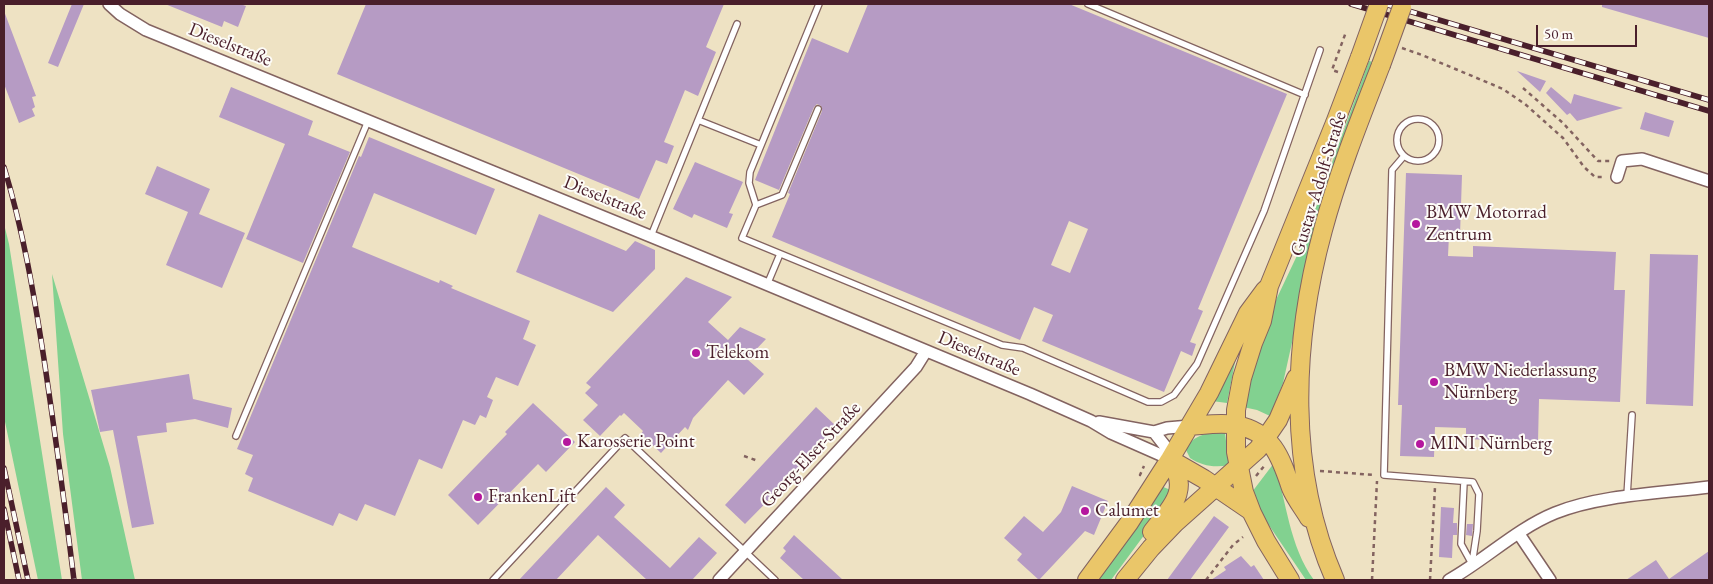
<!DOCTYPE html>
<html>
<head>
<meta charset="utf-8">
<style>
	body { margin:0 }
	#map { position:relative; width:1713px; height:584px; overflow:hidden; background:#eee2c3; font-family:"EB Garamond",serif }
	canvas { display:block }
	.frame { position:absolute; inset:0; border:5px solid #4a1f2b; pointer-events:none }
	.scale { position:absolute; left:1536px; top:25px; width:101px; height:22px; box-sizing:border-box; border:2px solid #4a1f2b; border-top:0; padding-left:6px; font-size:15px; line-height:18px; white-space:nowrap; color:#4a1f2b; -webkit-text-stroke:4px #fdfcf7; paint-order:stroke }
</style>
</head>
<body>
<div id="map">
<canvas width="1713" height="584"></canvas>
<div class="frame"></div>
<div class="scale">50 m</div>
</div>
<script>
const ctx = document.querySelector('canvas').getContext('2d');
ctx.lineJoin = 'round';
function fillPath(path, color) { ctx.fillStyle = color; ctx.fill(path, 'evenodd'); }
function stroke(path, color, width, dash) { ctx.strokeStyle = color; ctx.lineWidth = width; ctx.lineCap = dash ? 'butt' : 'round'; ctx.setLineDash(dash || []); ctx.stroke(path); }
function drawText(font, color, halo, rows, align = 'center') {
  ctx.font = font + ' "EB Garamond",serif'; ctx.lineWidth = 4; ctx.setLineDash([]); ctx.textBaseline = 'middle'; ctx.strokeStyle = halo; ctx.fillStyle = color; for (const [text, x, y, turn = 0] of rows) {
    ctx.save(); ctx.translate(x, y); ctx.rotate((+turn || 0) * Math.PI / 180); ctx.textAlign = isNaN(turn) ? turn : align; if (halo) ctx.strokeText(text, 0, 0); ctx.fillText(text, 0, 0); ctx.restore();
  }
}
const green = new Path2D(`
	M1369,61l4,1 -76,258 -14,63 -13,33 -13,-6 -14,-3 14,-54 18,-51 27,-57z
	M4,224l5,20 53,336h-24l-34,-163z
	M52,274l58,193 25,113h-53l-19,-146z
	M1236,357l-9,46 -15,-2z
	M1215,432l10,1 4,32c-14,3 -27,1 -39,-7l-4,-8c5,-13 17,-16 29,-18z
	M1274,463c13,39 15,83 40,117h-8l-48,-71 -6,-17z
	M1161,486l12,5 -14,24 -48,65h-16z`);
const building = new Path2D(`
	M72,4h12l-26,63 -10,-4z
	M165,4h75l6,2 -8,21 -14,-6 -2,6z
	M366,4h358l-18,43 10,5 -18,44 -13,-6 -21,52 10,4 -7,18 -11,-4 -17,39 -302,-125z
	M868,4h201l218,90 -89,215 5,2 -13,31 6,2 -4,12 -11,-5 -17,41 -122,-51 11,-26 -19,-8 -14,33 -248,-103 18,-43 -2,-1 34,-82 -1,-5 -4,-2 -3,3 -35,83 -24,-10 57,-142 36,15zM1069,221l19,8 -18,44 -19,-8z
	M1602,4h107v34l-107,-31z
	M4,11l32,85 -4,1 3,10 -3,2 3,7 -16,7 -15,-39z
	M1517,71l29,10 -6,11z
	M231,87l82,34 -5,14 42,17 -47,111 -57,-24 39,-95 -66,-27z
	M1551,87l20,17 3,-10 49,14 -46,13 -7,-8 -3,2 -21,-22z
	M1645,112l29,9 -5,16 -29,-8z
	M369,137l126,52 -19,46 -102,-42 -22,54 87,36 1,-3 13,6 -2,2 79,33 -7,18 13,6 -18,41 -22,-9 -9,20 6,3 -7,18 -6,-3 -5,10 -12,-5 -21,49 -23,-10 -24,57 -30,-12 -8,17 -18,-8 -6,13 -85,-35 5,-13 -8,-4 8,-19 -16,-6 122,-293 2,1z
	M695,162l48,20 -14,31 4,1 -6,14 -33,-14 -2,4 -19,-9z
	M157,166l53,23 -11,25 46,19 -23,55 -56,-23 22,-53 -43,-18z
	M1406,173l56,2 -2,60h-11l-1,21 25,1v-11l143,6 -2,38h11l-5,112 -81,-3 -1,43 -72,-3v-11l-31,-1 -1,30 -34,-1 2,-51h-4z
	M539,214l87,37 9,-10 20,9v19l-42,43 -97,-40z
	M1650,254l48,1 -5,151 -47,-2z
	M686,277l46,20 -24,25 20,18 12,-13 26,12 -19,20 17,15 -20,21 -16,-15 -35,38 -5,12 -3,-3 -24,26 -20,-19 2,-3 -19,-18 -3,3 -1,-1 -20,21 -17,-16 15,-15 -13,-12 6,-6 -5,-4z
	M189,374l4,25 39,9 -4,20 -33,-9 -29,4 1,9 -30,4 17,88 -22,4 -19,-98 -13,2 -9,-42z
	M533,403l42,39 -29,30 -8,-8 -60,61 -30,-30 59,-61 -2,-2z
	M816,407l20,19 -29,31 2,2 -64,65 -20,-19z
	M1072,486l36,15 -14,34 -9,-4 -46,49 -22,-20 5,-6 -18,-16 20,-22 19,16 18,-20z
	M606,487l19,18 -11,12 56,51 29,-31 18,16 -25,27h-45l-49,-45 -42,45h-37z
	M1441,507l13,1 -1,15h4v12h-4l-1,23 -13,-1z
	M1214,516l15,11 -39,53h-23z
	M1467,524h6l-1,12 -6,-1z
	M794,535l49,45h-39l-24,-22 6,-7 -3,-3z
	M1709,551v29h-83l30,-20 13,19z
	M1241,556l10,11 3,-2 10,15h-53l15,-10 -2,-3z`);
const path = new Path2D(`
	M1402,48l20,7 81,34 22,15 38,34 21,29 11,10h10
	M1338,72l-6,-2 14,-38
	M1523,88l40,35 35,38h13
	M744,456l14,5
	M1320,471l55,4
	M1141,475h-1l4,-9
	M1256,476l9,-11
	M1206,580l27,-35 10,-8
	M1372,580l5,-99
	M1430,580l5,-93`);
const service = new Path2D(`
	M819,4l-69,168 -1,11 7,22 -14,33 260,107 21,3 125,54h13l13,-7 23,-31 67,-153 56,-161
	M1088,4l217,91
	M1397 140a21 21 0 1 1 42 0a21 21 0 1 1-42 0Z
	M698,120l63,25
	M1404,156l-12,14 -8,305 89,7 6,12 -2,37 -5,33
	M756,205l26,-10 36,-86
	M651,236l86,-212
	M767,285l13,-31
	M236,436l132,-315
	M1464,482l-3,62 11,20
	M1627,496l5,-81
	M493,580l132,-142 150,142`);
const minor = new Path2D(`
	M109,4l11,10 26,16 543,222 341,142 61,27 20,12 59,26
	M1617,177l5,-16 20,-2 67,22
	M1099,422l55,10 13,-4 23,-2
	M1154,432l11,14 5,13
	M1519,534l31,46
	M719,580l197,-213 10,-16
	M1449,580c36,-20 67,-51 106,-67 44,-18 107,-20 154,-26`);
const primary = new Path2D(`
	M1190,426c15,-1 31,-4 46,-1 37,7 45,33 55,63 4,10 12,20 18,30
	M1171,460l33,19 47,32
	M1152,532c19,-25 39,-41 18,-73
	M1087,580l42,-57 41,-64 39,-66 39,-80 17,-23
	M1125,580l26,-32 24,-25 83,-74 20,-29 18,-42
	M1290,580l-24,-39 -14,-28 -8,-21 -8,-40v-42l6,-32 11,-35 9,-22 7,-35 66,-163 25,-66
	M1335,580c-48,-110 -43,-236 -12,-350 15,-56 37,-111 58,-165`);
const rail = new Path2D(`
	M1351,4l358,107
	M1385,4l324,96
	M4,167c19,63 30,127 40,192 11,74 21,147 30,221
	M4,468l24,112
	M4,509l15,71`);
const primaryBridge = new Path2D(`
	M1360,57l19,-53
	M1381,65l21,-58`);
const markers = [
	[1416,224,5,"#b5179e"],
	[696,353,5,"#b5179e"],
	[1434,382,5,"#b5179e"],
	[567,442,5,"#b5179e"],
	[1420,444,5,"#b5179e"],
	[478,497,5,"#b5179e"],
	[1085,511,5,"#b5179e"]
];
const streetNames = [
	["Dieselstraße",230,45,22],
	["Gustav-Adolf-Straße",1319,184,-73],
	["Dieselstraße",605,198,22],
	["Dieselstraße",979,354,23],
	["Georg-Elser-Straße",811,455,-47]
];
const poiNames = [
	["BMW Motorrad",1426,213],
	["Zentrum",1426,235],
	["Telekom",706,353],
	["BMW Niederlassung",1444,371],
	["Nürnberg",1444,393],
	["Karosserie Point",577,442],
	["MINI Nürnberg",1430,444],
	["FrankenLift",488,497],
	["Calumet",1095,511]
];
fillPath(green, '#82d190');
fillPath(building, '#b69bc4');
stroke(service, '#836360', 8);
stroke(minor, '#836360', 14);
stroke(primary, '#836360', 20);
stroke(path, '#836360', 2.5, [4, 4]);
stroke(service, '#fff', 5.5);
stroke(minor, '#fff', 11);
stroke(primary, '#eac669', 18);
stroke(rail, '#4a1f2b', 5.5);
stroke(rail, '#fdfcf7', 4, [11]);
stroke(primaryBridge, '#836360', 20, []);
stroke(primaryBridge, '#eac669', 18);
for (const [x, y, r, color] of markers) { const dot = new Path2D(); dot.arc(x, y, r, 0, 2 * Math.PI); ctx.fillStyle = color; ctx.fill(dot); stroke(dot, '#fdfcf7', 2); }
drawText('19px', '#4a1f2b', '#fdfcf7', streetNames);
drawText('19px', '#4a1f2b', '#fdfcf7', poiNames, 'left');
</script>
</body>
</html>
